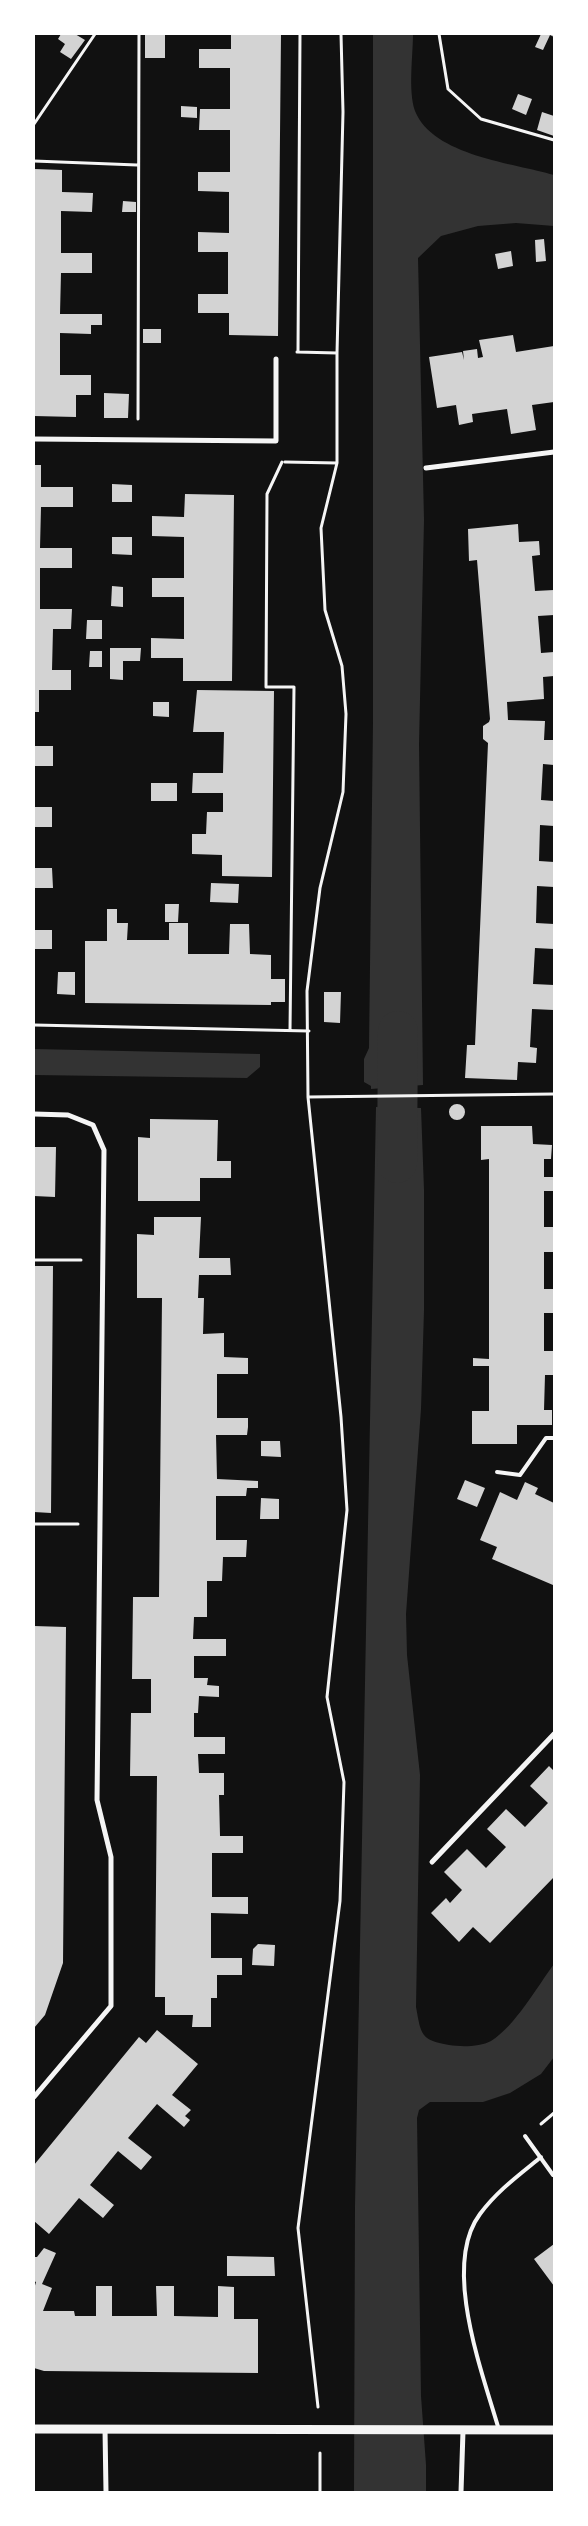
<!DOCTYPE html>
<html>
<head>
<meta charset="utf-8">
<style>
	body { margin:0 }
	#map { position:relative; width:588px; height:2526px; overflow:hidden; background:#111; font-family:"Exo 2",sans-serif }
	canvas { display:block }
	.frame { position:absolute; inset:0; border:35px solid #fff; pointer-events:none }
</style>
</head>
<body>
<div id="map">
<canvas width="588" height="2526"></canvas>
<div class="frame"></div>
</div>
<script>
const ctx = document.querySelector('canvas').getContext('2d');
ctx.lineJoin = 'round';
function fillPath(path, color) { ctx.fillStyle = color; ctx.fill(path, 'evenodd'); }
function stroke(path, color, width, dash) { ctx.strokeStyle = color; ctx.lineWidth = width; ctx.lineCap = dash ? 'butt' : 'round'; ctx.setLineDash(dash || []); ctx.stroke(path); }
const water = new Path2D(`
	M373,34h40c0,21 -5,57 2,77 18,45 99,52 139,64v51l-38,-3 -38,3 -37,10 -23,22 6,262 -5,224 4,341 -52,4v-3l-7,-4v-23l5,-11 4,-326z
	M34,1049l226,5v13l-13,11 -213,-3z
	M376,1107l45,1 3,82v120l-3,99 -15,205 1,41 13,120 -4,232c5,27 4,33 33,38 12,2 31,2 42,-4 24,-15 46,-54 63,-77v93l-13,17 -31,19 -27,9h-53l-11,8 -2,8 4,278 5,69v27h-72l1,-286z`);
const canal = new Path2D(`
	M397,1163l1,-132`);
const building = new Path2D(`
	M61,34h14l10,6 -14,19 -11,-7 5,-8 -7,-5z
	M145,34h20v24h-20z
	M231,34h50l-3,302 -49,-1v-22h-31v-19h30v-42h-30v-20l31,1v-41l-31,-1v-19h32v-42h-31l1,-21h30v-41h-31v-19h32z
	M541,34h13v3l-4,-2 -7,15 -8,-3z
	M518,94l14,5 -6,16 -14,-6z
	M181,106l16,1v11l-16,-1z
	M542,112l12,4v20l-17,-6z
	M34,169l28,1v22l31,1 -1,19 -31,-1v42h31v20h-31l-1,41h42v11h-11v9l-31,-1v42h31v20h-15v22l-42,-1z
	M123,201l13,1v10h-14z
	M544,239l2,22 -10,1 -1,-22z
	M511,251l2,15 -15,3 -3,-15z
	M143,329h18v14h-18z
	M513,335l3,17 38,-6v56l-22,3 4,25 -25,4 -4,-25 -35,5 1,8 -14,3 -3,-20 -19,3 -8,-51 33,-5 2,8 -1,-9 14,-2 1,9 5,-1 -4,-17z
	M104,393l25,1 -1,24h-24z
	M34,465h7v22h32v20h-32l-1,41h32v20h-32v41h32l-1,20h-18l-1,41h19v20h-32v22h-5z
	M112,484l20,1v17h-20z
	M185,494l49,1 -2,186h-49v-23h-32v-20l33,1v-42h-32v-19h32v-41l-32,-1v-20l32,1z
	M518,524l1,18 20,-1 1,14 -8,1 3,35 19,-1v25l-16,1 3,37 13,-1v24l-11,1 1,22 -37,3 1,18 37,1 -1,19h10v25l-11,-1 -2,36 13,1v25l-14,-1 -1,36 15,1v25l-17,-1 -1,37 18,1v25l-19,-1 -2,36 21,1v25l-22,-1 -2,38 7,1 -1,15 -18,-1 -1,18 -52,-2 2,-33h8l13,-302 -5,-4v-13l6,-4 1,-3 -13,-159 -8,1 -1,-32z
	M112,537h20v18l-20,-1z
	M112,586l11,1v20l-12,-1z
	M87,620h15v19h-16z
	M110,648h31l-1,13h-17v19l-13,-1z
	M90,651h12v16h-13z
	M197,690l77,1 -2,186 -50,-1v-21l-30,-1v-20h14l1,-22h16v-19h-31l1,-20h30l1,-41h-31z
	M153,702h16v15l-16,-1z
	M34,746h19v20h-19z
	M151,783h26v18h-26z
	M34,807h18v20h-18z
	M34,868h18l1,20h-19z
	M211,883l28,1 -1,19 -28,-1z
	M165,904h14l-1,18h-13z
	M107,909h10v14h11l-1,17h42v-17h19v31h41l1,-30h19l1,30 21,1v24h14v23h-14v3l-186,-2v-62h22z
	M34,930h18v19h-18z
	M58,972h17v23l-18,-1z
	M324,992h17l-1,31 -16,-1z
	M449 1112a8 8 0 1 1 16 0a8 8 0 1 1-16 0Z
	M150,1119l68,1 -1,41h14v17h-31v23h-62v-64l12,1z
	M481,1126h51l1,18 19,1 -1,14h-7v18h10v14h-10v36h10v25h-10v37h10v24h-10v38h10v24h-9l-1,35h8v15h-35v19h-45v-33h17v-45h-16v-8l16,1v-200l-8,1z
	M34,1147h22l-1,50 -21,-1z
	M154,1217h47l-2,41h31l1,17h-32l-1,23h6l-1,36 21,-1v24l24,1v16h-31v44h31v9l-1,8h-31l1,44 41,2v7h-11l-1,8h-30v44h31l-1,17h-23l-1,24h-15v36h-13l-1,22h33v17h-32v22h14l-1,7 12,1v11l-20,-1 -1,17h-4v24h31v17h-27l1,19h25v22h-5l1,41h23v17h-31v44h36v17l-37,-1v45h31v17h-25v23h-6v29h-19l1,-12h-28v-18h-10l2,-221h-27l1,-63h20v-34h-19l1,-82h26l3,-299h-25v-64l17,1z
	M34,1266h19l-2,247 -17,-1z
	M261,1441h19l1,16 -20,-1z
	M465,1480l20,8 -8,19 -20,-8z
	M525,1482l13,6 -3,6 19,9 -1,82 -61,-26 5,-12 -17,-7 20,-48 17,8z
	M261,1498l18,1v20h-19z
	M34,1626l32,1 -3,336 -18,52 -11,13z
	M549,1766l5,5v106l-64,66 -17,-16 -14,15 -28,-29 15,-15 4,5 12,-13 -18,-18 23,-23 19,19 20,-21 -19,-18 19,-20 19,18 23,-24 -18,-17z
	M258,1944l17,1 -1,21 -22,-1 1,-16z
	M157,2030l41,34 -26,31 19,15 -6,6 5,4 -6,7 -27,-23 -29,34 24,19 -11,13 -23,-19 -28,34 24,20 -11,13 -24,-20 -30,36 -15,-13v-56l105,-128 7,6z
	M554,2244v42l-20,-27z
	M44,2248l12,5 -14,31 10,4 -9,23h31l1,5h21v-30h16v30h45l-1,-30h18v30l44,1v-31l16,1v32h24v54l-214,-2 -10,-3v-79l2,-7 -2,-1v-24h3z
	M227,2256l47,1 1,19h-48z`);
const path = new Path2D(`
	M439,34l9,55 33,30 73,21
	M34,124l61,-90
	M34,161l103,4
	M298,351l2,-317
	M297,352l40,1
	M138,419l1,-385
	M282,462l-15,32 -1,193h28l-4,343
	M285,462l52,1
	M34,1025l275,6
	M308,1097l246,-3
	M34,1260h47
	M34,1524h44
	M541,2124l13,-11
	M318,2407l-20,-179 42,-327 4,-119 -17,-85 20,-187 -6,-93 -33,-320 -1,-106 13,-103 23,-96 3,-78 -4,-48 -17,-56 -4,-82 16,-65v-110l6,-241 -2,-78
	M320,2453v39`);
const service = new Path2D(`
	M497,1472l23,3 26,-37h8
	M525,2136l28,39
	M499,2430c-16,-56 -58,-164 -19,-216 17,-23 39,-39 61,-57`);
const minor = new Path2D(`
	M34,439l242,2v-82
	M426,468l128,-16
	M34,1114l34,1 25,10 11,25 -7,650 14,57v149l-77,91
	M432,1862l122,-128
	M105,2429l1,63
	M461,2492l2,-61`);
const tertiary = new Path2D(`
	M34,2429l520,1`);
fillPath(water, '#333');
stroke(canal, '#333', 40);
fillPath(building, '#d3d3d3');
stroke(path, '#f5f5f5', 3);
stroke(service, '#f5f5f5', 4);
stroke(minor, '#f5f5f5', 5);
stroke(tertiary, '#f5f5f5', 9);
</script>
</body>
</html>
